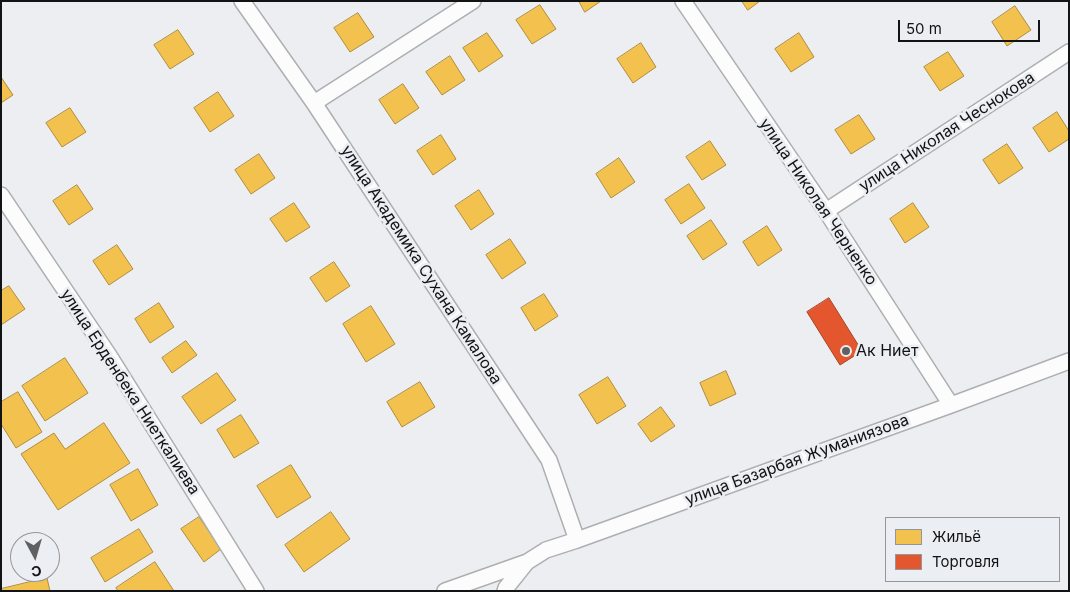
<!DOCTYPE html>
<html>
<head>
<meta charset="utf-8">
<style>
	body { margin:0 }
	#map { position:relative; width:1070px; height:592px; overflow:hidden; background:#eceef1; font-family:Inter,sans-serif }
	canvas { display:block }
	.frame { position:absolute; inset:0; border:2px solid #121314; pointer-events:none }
	.legend { position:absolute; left:885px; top:517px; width:175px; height:65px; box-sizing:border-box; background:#ebeef2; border:1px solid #949699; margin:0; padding:6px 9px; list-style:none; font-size:15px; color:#121314 }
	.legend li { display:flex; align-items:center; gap:10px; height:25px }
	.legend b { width:25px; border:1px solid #949699 }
	.north { position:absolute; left:10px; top:532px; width:50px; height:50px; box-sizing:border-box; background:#ebeef2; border:1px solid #949699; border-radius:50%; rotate:174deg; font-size:14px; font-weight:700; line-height:20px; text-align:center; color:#121314 }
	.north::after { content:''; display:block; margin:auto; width:18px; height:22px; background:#5e6061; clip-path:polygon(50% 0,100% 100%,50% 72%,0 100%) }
	.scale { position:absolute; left:898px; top:20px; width:142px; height:22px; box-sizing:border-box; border:2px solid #121314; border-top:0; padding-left:6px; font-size:15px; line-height:18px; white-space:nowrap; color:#121314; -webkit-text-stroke:4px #ebeef2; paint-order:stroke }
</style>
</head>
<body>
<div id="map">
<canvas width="1070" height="592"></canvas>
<div class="frame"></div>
<ul class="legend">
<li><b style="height:14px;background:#f2c14e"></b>Жильё</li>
<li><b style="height:14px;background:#e4572e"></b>Торговля</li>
</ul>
<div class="north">С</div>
<div class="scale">50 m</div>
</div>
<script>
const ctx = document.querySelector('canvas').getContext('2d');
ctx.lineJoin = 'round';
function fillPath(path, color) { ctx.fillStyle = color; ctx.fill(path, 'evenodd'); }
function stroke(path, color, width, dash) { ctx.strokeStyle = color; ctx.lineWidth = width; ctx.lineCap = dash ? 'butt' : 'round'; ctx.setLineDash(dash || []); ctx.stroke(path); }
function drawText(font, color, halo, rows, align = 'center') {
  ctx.font = font + ' Inter,sans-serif'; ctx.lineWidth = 5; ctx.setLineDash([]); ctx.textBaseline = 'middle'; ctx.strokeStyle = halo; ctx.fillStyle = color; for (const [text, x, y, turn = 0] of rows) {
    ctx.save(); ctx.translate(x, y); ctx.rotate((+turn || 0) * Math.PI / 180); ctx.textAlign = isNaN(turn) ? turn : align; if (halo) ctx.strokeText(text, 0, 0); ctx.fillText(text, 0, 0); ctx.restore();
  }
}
const homes = new Path2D(`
	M579,1h22l-16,11z
	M742,1h18l-12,9z
	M540,5l16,24 -24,15 -16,-24z
	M1015,6l16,24 -24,16 -15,-24z
	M358,13l16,24 -24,15 -16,-24z
	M178,30l16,24 -24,15 -16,-24z
	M487,33l16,23 -24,16 -16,-24z
	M799,33l15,24 -23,15 -16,-23z
	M641,43l15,24 -23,16 -16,-24z
	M948,52l16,24 -24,15 -16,-24z
	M450,56l15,24 -23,15 -16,-23z
	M1,77l12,18 -12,8z
	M403,84l16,24 -24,16 -16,-24z
	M218,92l16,24 -24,16 -16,-24z
	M70,108l16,24 -24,15 -16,-24z
	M1057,112l12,19v8l-20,13 -16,-24z
	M859,115l16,24 -24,15 -16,-24z
	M441,135l15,24 -23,16 -16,-24z
	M710,141l16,24 -24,15 -16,-23z
	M1007,144l16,24 -24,16 -16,-24z
	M259,154l16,24 -24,16 -16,-24z
	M619,158l16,24 -24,16 -15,-24z
	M689,184l16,24 -24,16 -16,-24z
	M77,185l16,24 -24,16 -16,-24z
	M479,190l15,24 -23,16 -16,-24z
	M294,203l16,24 -24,15 -16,-23z
	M913,203l16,24 -24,16 -15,-24z
	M711,220l16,24 -24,16 -16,-24z
	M767,226l15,24 -24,16 -15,-24z
	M510,239l16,24 -24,16 -16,-24z
	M117,245l16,24 -24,16 -16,-24z
	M334,262l16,24 -24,16 -16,-24z
	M9,286l16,23 -24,16v-34z
	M544,294l14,22 -23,15 -14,-23z
	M159,303l15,24 -24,16 -15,-24z
	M371,306l24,38 -29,18 -23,-38z
	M186,341l11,14 -25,18 -10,-15z
	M65,358l23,35 -43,28 -23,-35z
	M726,371l10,23 -26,12 -10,-23z
	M217,373l19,27 -35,24 -19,-27z
	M608,377l18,29 -29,18 -18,-29z
	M420,382l15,25 -33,20 -15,-25z
	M18,392l24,40 -26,16 -15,-24v-22z
	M661,407l14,19 -24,16 -13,-18z
	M241,415l18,28 -25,15 -17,-28z
	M104,423l26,40 -72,47 -37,-56 33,-21 11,16z
	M291,465l20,32 -34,21 -20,-32z
	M138,469l20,36 -27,16 -21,-36z
	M331,512l19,27 -46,33 -19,-27z
	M199,517l22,32 -17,13 -23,-33z
	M139,529l14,23 -48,30 -14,-24z
	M155,562l19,29h-56l-2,-3z
	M47,578l3,13h-49v-2z`);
const shops = new Path2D(`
	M829,298l33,53 -22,14 -33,-53z`);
const street = new Path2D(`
	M242,1l72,102 235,357 28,80
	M683,1l143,210 125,194
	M314,103l159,-102
	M1,195l109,162 146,234
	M826,211l243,-159
	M445,591l82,-29 19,-12 31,-10 374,-135 118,-44
	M505,591l1,-3 20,-25`);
const markers = [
	[846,351,5,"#5e6061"]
];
const streetNames = [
	["улица Николая Чеснокова",947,132,-33],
	["улица Николая Черненко",818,202,56],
	["улица Академика Сухана Камалова",421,265,57],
	["улица Ерденбека Ниеткалиева",130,392,57],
	["улица Базарбая Жуманиязова",797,460,-20]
];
const poiNames = [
	["Ак Ниет",856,351]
];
fillPath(homes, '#f2c14e');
stroke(homes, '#af8d3d', 1);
fillPath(shops, '#e4572e');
stroke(shops, '#a54326', 1);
stroke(street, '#adafb1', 18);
stroke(street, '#fcfcfd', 15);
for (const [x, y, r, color] of markers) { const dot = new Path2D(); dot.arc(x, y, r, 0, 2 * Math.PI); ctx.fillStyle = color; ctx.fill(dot); stroke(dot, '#ebeef2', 2); }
drawText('16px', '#121314', '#ebeef2', streetNames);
drawText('16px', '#121314', '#ebeef2', poiNames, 'left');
</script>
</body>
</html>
